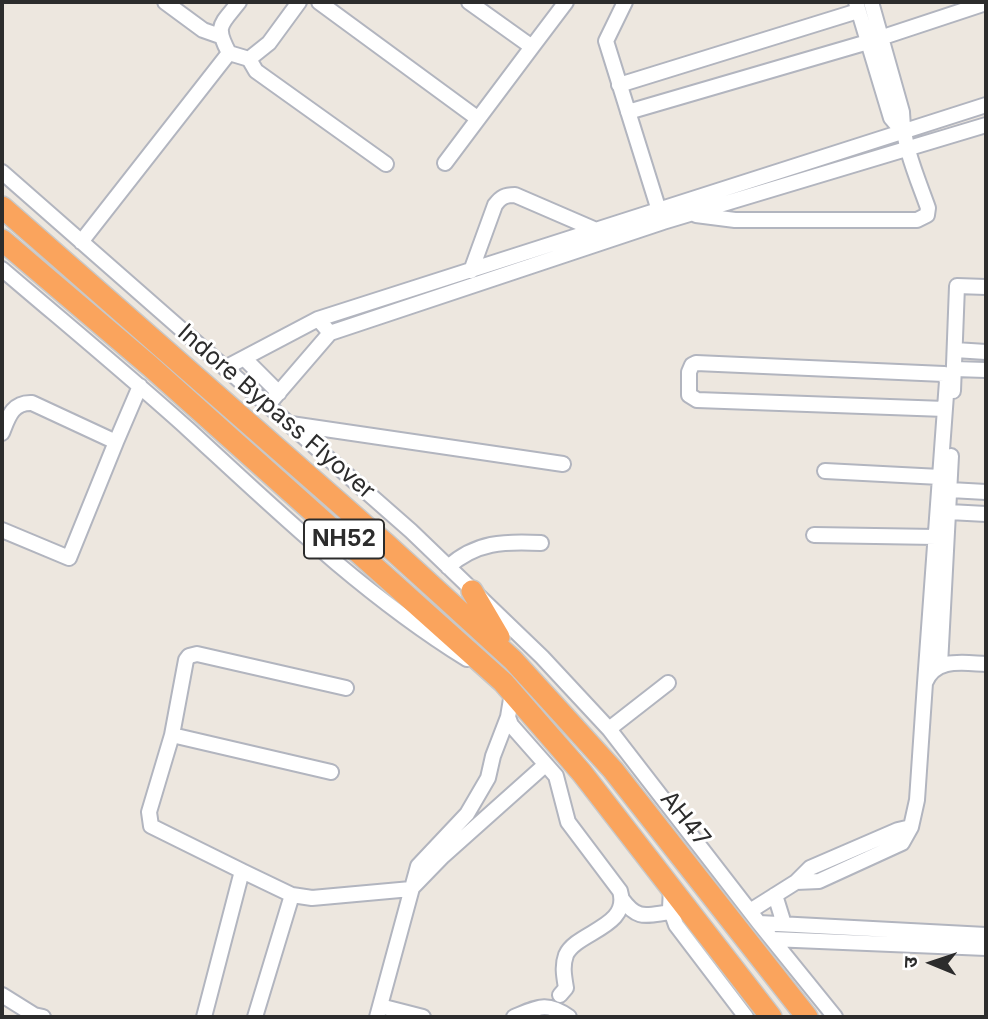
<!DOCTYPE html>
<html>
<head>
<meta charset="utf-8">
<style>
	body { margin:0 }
	#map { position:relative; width:988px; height:1019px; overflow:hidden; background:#ede7df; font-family:Inter,"Noto Sans Devanagari",sans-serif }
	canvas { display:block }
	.frame { position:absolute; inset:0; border:4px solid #2c2c2c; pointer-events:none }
	.north { position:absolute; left:897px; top:928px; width:70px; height:70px; -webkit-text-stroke:5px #fff; paint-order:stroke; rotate:272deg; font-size:19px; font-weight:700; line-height:28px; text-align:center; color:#2c2c2c }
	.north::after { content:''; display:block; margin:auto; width:24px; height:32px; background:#2c2c2c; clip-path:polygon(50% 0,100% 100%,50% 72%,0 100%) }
</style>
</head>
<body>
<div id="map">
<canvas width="988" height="1019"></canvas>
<div class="frame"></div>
<div class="north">उ</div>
</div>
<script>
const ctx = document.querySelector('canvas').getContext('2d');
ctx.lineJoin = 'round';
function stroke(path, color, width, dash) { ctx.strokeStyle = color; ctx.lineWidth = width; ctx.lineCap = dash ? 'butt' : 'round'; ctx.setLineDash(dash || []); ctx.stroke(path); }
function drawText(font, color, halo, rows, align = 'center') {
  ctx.font = font + ' Inter,sans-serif'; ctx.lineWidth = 6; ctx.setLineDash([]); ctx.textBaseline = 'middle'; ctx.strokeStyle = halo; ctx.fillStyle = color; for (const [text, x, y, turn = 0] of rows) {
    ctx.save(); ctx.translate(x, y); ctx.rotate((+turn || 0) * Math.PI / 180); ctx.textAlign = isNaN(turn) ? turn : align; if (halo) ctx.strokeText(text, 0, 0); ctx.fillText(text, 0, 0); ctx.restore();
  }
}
const minor = new Path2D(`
	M165,2l38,28 17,6
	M239,2c-18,23 -25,23 -10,51l20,6 20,-16 30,-41
	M319,2l158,116
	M469,2l63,45 34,-45
	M625,2l-19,39 55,176
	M856,2l35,116 12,14
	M249,59l7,12 130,93
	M619,85l239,-74
	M628,112l240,-70 118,-39
	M445,163l87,-116
	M2,172l409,359 131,126 67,72 150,194 76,94
	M696,215l39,5h182l10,-5 1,-7c-11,-31 -25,-62 -26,-96l-31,-110
	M81,242l148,-189
	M2,269c62,53 125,105 186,160 88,81 177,167 279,230
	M471,271l24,-66c6,-8 10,-10 20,-10l81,35
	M318,319l12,14 333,-111 323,-97
	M955,350l31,2
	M244,358l35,35
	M225,368l93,-49 668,-214
	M954,369l32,1
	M953,391l4,-105 29,1
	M268,405l62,-72
	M291,424l272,40
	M2,433c6,-15 10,-31 30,-30l84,39 -47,116 -67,-28
	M116,442l24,-56
	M825,471l115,6
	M950,490l36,2
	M949,512l37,2
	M814,535l122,2
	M448,567c28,-25 56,-26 93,-24
	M940,665l11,-209
	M925,683l22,-302 -3,-7 -248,-11 -4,2 -3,7v23l8,5 248,9
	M512,693l-4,24 3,8 45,51 12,46 52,69c11,36 -44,41 -54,64 -4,11 -2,21 0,33l-6,7
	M609,729l59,-46
	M172,735l159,37
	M242,871l-91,-45 -2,-14 23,-77 14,-75 3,-4 8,-2 149,34
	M796,882l23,-1 83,-38 9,-16 6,-27 8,-117c10,-26 38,-20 61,-19
	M671,888l-1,20 6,17 70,92
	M775,895l9,29
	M622,899c16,22 24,16 49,13
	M750,911l46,-29 14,-14 88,-38 13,-3
	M759,923l227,12
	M772,939l214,9
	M2,995l32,20 9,2
	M380,1006l43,11
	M204,1017l38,-146 50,24 20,3 99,-9 32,-33 102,-91
	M255,1017l37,-122
	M377,1017l41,-151 49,-52 21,-36 5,-22 15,-39
	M514,1017c24,-10 33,-16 55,0`);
const highway = new Path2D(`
	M2,207l384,337 127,116 100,110 194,247
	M2,240l148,126 353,316 79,91 189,244
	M472,591l27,46`);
const shields = [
	[344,539,80]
];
const shieldNames = [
	["NH52",344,539]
];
const streetNames = [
	["Indore Bypass Flyover",276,412,41],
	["AH47",685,819,51]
];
stroke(minor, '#b2b5bf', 18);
stroke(highway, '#c8c8c8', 24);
stroke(minor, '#fff', 14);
stroke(highway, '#faa45d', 21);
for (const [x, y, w] of shields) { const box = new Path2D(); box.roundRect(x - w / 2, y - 19.5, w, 39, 5); ctx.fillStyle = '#fff'; ctx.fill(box); stroke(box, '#2c2c2c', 2); }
drawText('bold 23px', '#2c2c2c', null, shieldNames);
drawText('24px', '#2c2c2c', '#fff', streetNames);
</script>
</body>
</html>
